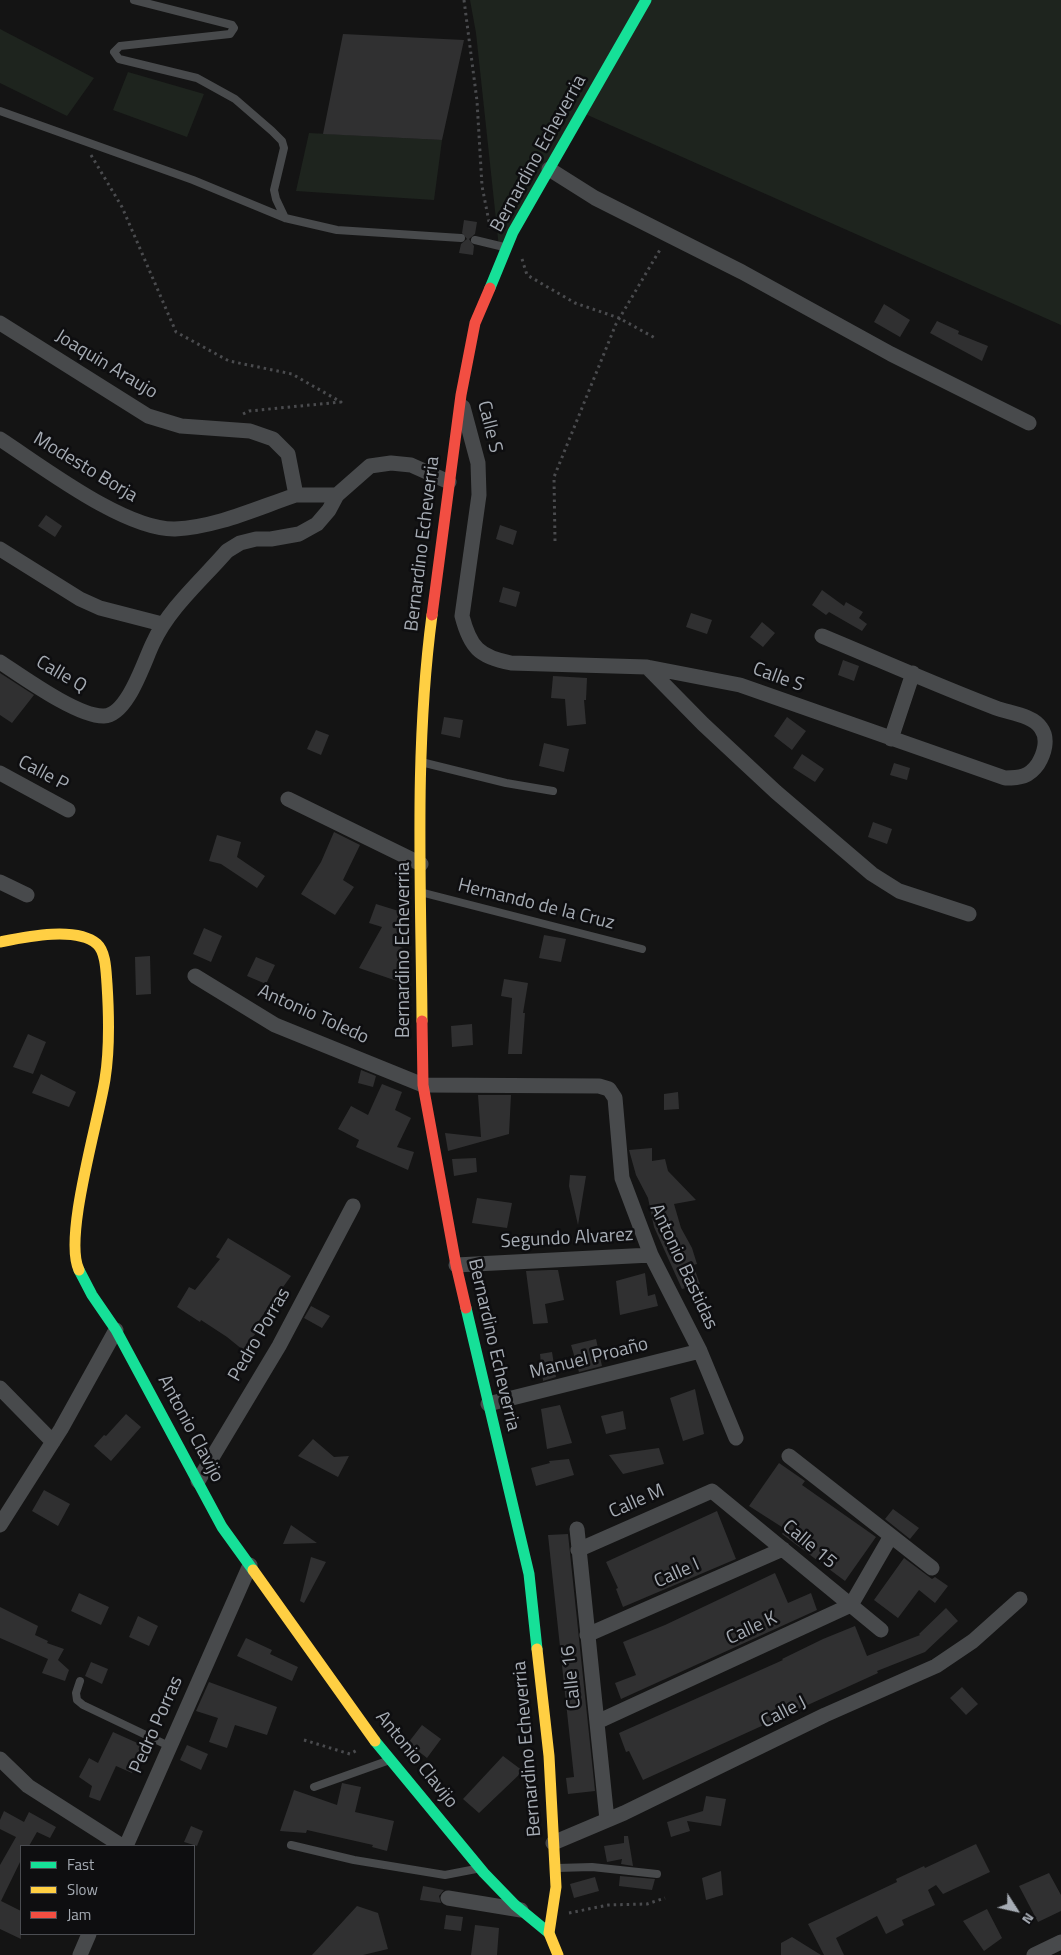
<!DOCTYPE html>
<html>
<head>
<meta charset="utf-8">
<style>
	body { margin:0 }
	#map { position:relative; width:1061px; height:1955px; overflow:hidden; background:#141414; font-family:"Titillium Web",sans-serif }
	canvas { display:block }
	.legend { position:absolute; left:20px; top:1845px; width:175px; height:90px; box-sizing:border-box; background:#0e0e10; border:1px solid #4b4d52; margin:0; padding:6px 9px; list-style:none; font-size:15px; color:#a6acb4 }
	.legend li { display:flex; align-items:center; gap:10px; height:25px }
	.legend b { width:25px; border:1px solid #4b4d52 }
	.north { position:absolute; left:991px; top:1885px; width:50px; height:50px; -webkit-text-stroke:4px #0e0e10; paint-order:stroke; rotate:125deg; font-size:14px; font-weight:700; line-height:20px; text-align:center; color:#a6acb4 }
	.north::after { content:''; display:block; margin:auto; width:18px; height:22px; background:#a6acb4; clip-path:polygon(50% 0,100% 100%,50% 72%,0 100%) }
</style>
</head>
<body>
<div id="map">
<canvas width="1061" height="1955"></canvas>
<ul class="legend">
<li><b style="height:6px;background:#16e098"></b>Fast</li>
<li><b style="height:6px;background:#ffcf43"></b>Slow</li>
<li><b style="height:6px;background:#f24e42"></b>Jam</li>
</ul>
<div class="north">N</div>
</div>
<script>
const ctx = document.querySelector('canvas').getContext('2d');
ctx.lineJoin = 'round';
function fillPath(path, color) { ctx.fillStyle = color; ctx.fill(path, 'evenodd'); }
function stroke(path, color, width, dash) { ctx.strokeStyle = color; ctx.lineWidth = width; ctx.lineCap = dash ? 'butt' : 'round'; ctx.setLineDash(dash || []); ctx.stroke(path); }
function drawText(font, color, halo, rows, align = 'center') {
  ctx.font = font + ' "Titillium Web",sans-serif'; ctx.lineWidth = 5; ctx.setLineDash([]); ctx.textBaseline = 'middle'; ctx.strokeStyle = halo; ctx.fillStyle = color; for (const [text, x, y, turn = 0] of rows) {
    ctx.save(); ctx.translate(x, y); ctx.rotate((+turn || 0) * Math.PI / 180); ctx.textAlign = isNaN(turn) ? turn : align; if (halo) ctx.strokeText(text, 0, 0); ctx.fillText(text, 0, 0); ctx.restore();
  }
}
const green = new Path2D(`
	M470,0h591v325l-478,-212 -83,144 -24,-224z
	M0,29l94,49 -27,38 -67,-33z
	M128,72l76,22 -17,43 -74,-27z
	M309,133l133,7 -8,60 -138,-9z`);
const building = new Path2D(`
	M343,34l121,6 -22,100 -119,-6z
	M464,220l13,2 -2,12 -6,5 5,7 -1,9 -14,-2 2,-9 6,-5 -5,-6z
	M884,304l26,16 -10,17 -26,-15z
	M937,321l22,10 -1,3 30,12 -6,15 -52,-28z
	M46,515l16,11 -7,11 -17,-11z
	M500,525l17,6 -4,14 -17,-6z
	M503,587l17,5 -4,15 -17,-5z
	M822,590l22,16 2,-4 17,10 -4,6 8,6 -5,7 -33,-19 -3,3 -14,-10z
	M691,613l21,7 -5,14 -21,-7z
	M762,622l13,11 -12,14 -13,-10z
	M843,660l16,6 -5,15 -16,-6z
	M0,673l34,22 -22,28 -12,-8z
	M553,676l34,2 -1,22h-2l2,24 -19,2 -2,-27 -14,-1z
	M444,717l19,3 -3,18 -19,-4z
	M787,717l19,14 -14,19 -18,-14z
	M316,730l13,5 -8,20 -14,-6z
	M544,743l25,6 -5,23 -25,-6z
	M802,754l22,15 -9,13 -22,-14z
	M894,763l16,5 -3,12 -17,-5z
	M873,822l19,7 -5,15 -19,-7z
	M334,832l26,13 -17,35 11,7 -19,28 -34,-21 20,-32z
	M217,835l24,7 -4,15 28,19 -8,12 -36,-24 -12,-3z
	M376,904l29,9 -10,31 13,7v5l-11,25 -38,-13 23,-41 -13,-4z
	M204,928l18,8 -11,26 -18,-8z
	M544,935l22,4 -5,23 -22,-4z
	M150,956l1,38 -15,1 -1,-38z
	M256,957l19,8 -9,19 -19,-8z
	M504,979l24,4 -5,30h2l-3,41h-14l4,-56 -11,-2z
	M472,1024l1,21 -21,2 -1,-21z
	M28,1034l18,8 -13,32 -20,-7z
	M361,1070l15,6 -3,11 -15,-4z
	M41,1074l35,18 -7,15 -37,-14z
	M382,1084l20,8 -7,18 16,8 -14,29 17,5 -6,18 -52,-23 3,-7 -21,-11 13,-23 17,9z
	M678,1092l1,17 -15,1v-16z
	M478,1095h33l-2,39 -61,17 -3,-18 36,4z
	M652,1148v13l13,-2 3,12 28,29 -22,4 7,24 11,20 5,16 -4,1 7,19 -18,5 -28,-62 -6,-29 -12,-23 -7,-25z
	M476,1158l1,14 -23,4 -2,-17z
	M570,1175l16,1 -8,49 -9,-39z
	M477,1198l35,5 -5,25 -35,-5z
	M228,1238l63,38 -36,50 4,3 -16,21 -16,-13 -26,-17 -1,2 -23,-15 12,-20 6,3 25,-31 -4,-2z
	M550,1270h8l6,30 -19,4 3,19 -15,1 -7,-53z
	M645,1273l3,23 7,-2 3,12 -38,9 -4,-34z
	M311,1306l19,10 -8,12 -18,-10z
	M596,1339l6,27 -23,6 -8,-27z
	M552,1352l4,25 -13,4 -3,-27z
	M695,1389l9,45 -21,7 -13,-43z
	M560,1405l12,38 -25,6 -6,-40z
	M623,1411l3,18 -20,5 -5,-18z
	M126,1414l15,13 -30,34 -17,-15 10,-11 2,1z
	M313,1439l21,18 15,-1 -11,21 -40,-21z
	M659,1448l5,16 -41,10 -14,-19z
	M569,1459l5,16 -38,11 -5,-18 19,-5 -1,-2z
	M779,1463l26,18 -3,4 74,52 -31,44 -63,-47 3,-5 -36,-23z
	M44,1490l26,14 -12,22 -26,-15z
	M893,1509l26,19 -9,11 -25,-20z
	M717,1511l19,48 -113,48 -7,-18 2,-1 -12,-26z
	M291,1525l26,18 -34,1z
	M568,1534l27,257 -27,3 -2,-16 8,-1 -26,-242z
	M311,1557l15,5 -22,41 -4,-2z
	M904,1558l28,21 3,-2 13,9 -13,17 -16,-13 -21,28 -24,-18z
	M775,1573l13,30 23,-10 6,17 -196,89 -6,-16 21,-8 -13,-33 42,-17z
	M79,1593l30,14 -8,18 -30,-14z
	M0,1607l38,19 -3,9 13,6 -1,2 17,6 -6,11 11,10 -4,11 -23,-8 6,-14 -48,-21z
	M946,1608l12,13 -33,31 -48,19 1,2 -235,107 -14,-29 -3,1 -7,-19 164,-73 -1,-1 41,-20 32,-13 12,30 53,-21 -1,-1z
	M138,1616l20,10 -9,20 -20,-9z
	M246,1638l26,12 -2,4 28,13 -6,14 -55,-25z
	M91,1662l17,7 -6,15 -17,-8z
	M209,1682l68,25 -10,28 -32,-10 -8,23 -18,-6 9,-24 -22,-7z
	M962,1687l16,17 -12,11 -16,-17z
	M422,1725l19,14 -14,19 -19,-15z
	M113,1732l31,14 -12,27 -16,-7 -16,35 -11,-4 3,-11 -13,-9 10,-19 9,5z
	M187,1745l21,9 -7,16 -21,-10z
	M503,1756l20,15 -44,42 -16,-14z
	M342,1783l19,4 -6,25 39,9 -7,30 -15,-4 1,-2 -66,-15 -1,3 -26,-2 14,-41 43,15z
	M706,1796l20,3 -5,27 -34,-5 3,10 -19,6 -4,-15 36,-11z
	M4,1811l20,11 5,-10 27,15 -6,11 -13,-6 -8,14h-8v14l-20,41 20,10v28l-21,-10v-64l16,-28 -16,-8v-9z
	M191,1826l12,5 -6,15 -13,-4z
	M624,1836h4l5,30 -12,-2 1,-5 -15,3 -3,-16 20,-3z
	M976,1844l14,28 -47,22 -7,-9 -8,5 7,15 -33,15 2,5 -18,9 -9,-18 -41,22 8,17h-20l-16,-31 89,-42 -1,-3 28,-13 1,2z
	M721,1871l2,24 -17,5 -4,-22z
	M1049,1873l12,22v16l-23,11 -19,-36z
	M620,1876l35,3 -3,11 -33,-4z
	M595,1877l4,14 -25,7 -4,-14z
	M423,1886l21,4 -5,6 2,7 -21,-3z
	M357,1906l21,7 10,36 -25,6h-51z
	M987,1909l15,29 -18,13 -21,-30z
	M446,1915l17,2 -2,14 -17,-2z
	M475,1925l24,3 -2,27h-26z
	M792,1937l29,18h-40v-12z`);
const path = new Path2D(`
	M464,0l13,101 5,85 9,46
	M91,155l31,52 54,125 53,29 63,13 49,28 -92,9 -8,4
	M522,259l5,16 48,28 44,15 36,20
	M555,541l-1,-64 62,-153 45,-76
	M304,1740l46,14 9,-5
	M569,1913l39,-8 39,-1 18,-6`);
const lane = new Path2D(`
	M134,0l98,25 2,3 -4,6 -110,12 -6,6 5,7 78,19 38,21 37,32 10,10 2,7 -10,42 2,9 9,19
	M0,111l193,69 92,38 52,12 124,8
	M475,240l29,7
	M421,762l85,21 47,8
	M424,893l218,56
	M80,1681l-4,12 1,7 6,5 86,41
	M314,1787l73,-26
	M291,1845l63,15 91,15 31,-6
	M557,1868l35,-1 65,7`);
const street = new Path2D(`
	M549,169l46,29 147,74 149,82 138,69
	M0,323l148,93 33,10 69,5 23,8 15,15 8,41h41
	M463,407l15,56 1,32 -17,121c8,31 17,41 49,47l136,4 93,18 265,93c15,0 24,-1 33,-14 6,-10 11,-25 3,-36 -8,-13 -32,-15 -45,-20 -58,-22 -116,-48 -174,-72
	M0,439c43,28 125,91 175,90 42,-2 82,-21 121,-34
	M0,549l80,50 20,9 62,16
	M0,662c23,15 78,55 104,54 24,-1 40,-55 49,-73 16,-35 49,-63 74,-92l13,-8 16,-4h15l28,-5 18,-10 12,-14 8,-15 33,-29 21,-3 20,2 38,17
	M647,667l56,57 73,68 96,82 27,17 70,23
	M891,739l22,-66
	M0,773l68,37
	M288,799l133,65
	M0,882l27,13
	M195,976l80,49 148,60 176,1 10,3 6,9 7,80 29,77 49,96 36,87
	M456,1265l195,-10
	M0,1388l53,54
	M488,1404l212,-53
	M789,1456l143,112
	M198,1481l81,-135 74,-140
	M0,1525l61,-96 55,-99
	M577,1529l30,291
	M578,1550l134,-59 169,139
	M587,1635l196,-86
	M597,1722l254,-117 40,-69
	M0,1759l28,27 94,60
	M553,1843l71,-30 201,-98 111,-49 37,-25 47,-42
	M126,1846l124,-281
	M448,1898l73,12
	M80,1955l9,-21
	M1034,1955l27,-13`);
const fast = new Path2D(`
	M490,288l23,-56 133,-232
	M79,1270l13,25 24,35 106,197 31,43
	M466,1308l63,266 8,75
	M375,1741l109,132 31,32 34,28`);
const slow = new Path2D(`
	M0,942c25,-5 76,-16 97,2 9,8 9,28 10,40 2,31 3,64 -2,95 -6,40 -42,159 -26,191
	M422,1021c-1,-136 -8,-270 10,-406
	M253,1570l122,171
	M537,1649l12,107 7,131 -7,46
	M549,1933l9,22`);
const jam = new Path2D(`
	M432,615l29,-220 14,-72 15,-35
	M422,1021l1,64 33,180 10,43`);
const streetNames = [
	["Bernardino Echeverria",539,154,-61],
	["Joaquin Araujo",106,365,31],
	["Calle S",489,427,76],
	["Modesto Borja",85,468,31],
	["Bernardino Echeverria",423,544,-83],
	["Calle Q",61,675,30],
	["Calle S",778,678,20],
	["Calle P",43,774,28],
	["Hernando de la Cruz",536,905,14],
	["Bernardino Echeverria",404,950,-90],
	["Antonio Toledo",313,1015,24],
	["Segundo Alvarez",567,1239,-3],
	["Antonio Bastidas",683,1267,65],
	["Pedro Porras",260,1335,-60],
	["Bernardino Echeverria",493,1345,77],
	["Manuel Proaño",589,1359,-14],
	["Antonio Clavijo",190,1429,62],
	["Calle M",637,1502,-24],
	["Calle 15",809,1545,40],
	["Calle I",677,1574,-24],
	["Calle K",752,1629,-25],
	["Calle 16",572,1677,-96],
	["Calle J",784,1713,-27],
	["Pedro Porras",157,1725,-66],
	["Bernardino Echeverria",528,1749,-95],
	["Antonio Clavijo",416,1760,51]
];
fillPath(green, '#1e241e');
fillPath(building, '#303031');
stroke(path, '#4a4b4e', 3, [2.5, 4]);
stroke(lane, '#484a4c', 8);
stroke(street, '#484a4c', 15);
stroke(fast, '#16e098', 11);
stroke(slow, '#ffcf43', 11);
stroke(jam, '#f24e42', 11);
drawText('19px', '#a6acb4', '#0e0e10', streetNames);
</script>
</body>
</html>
